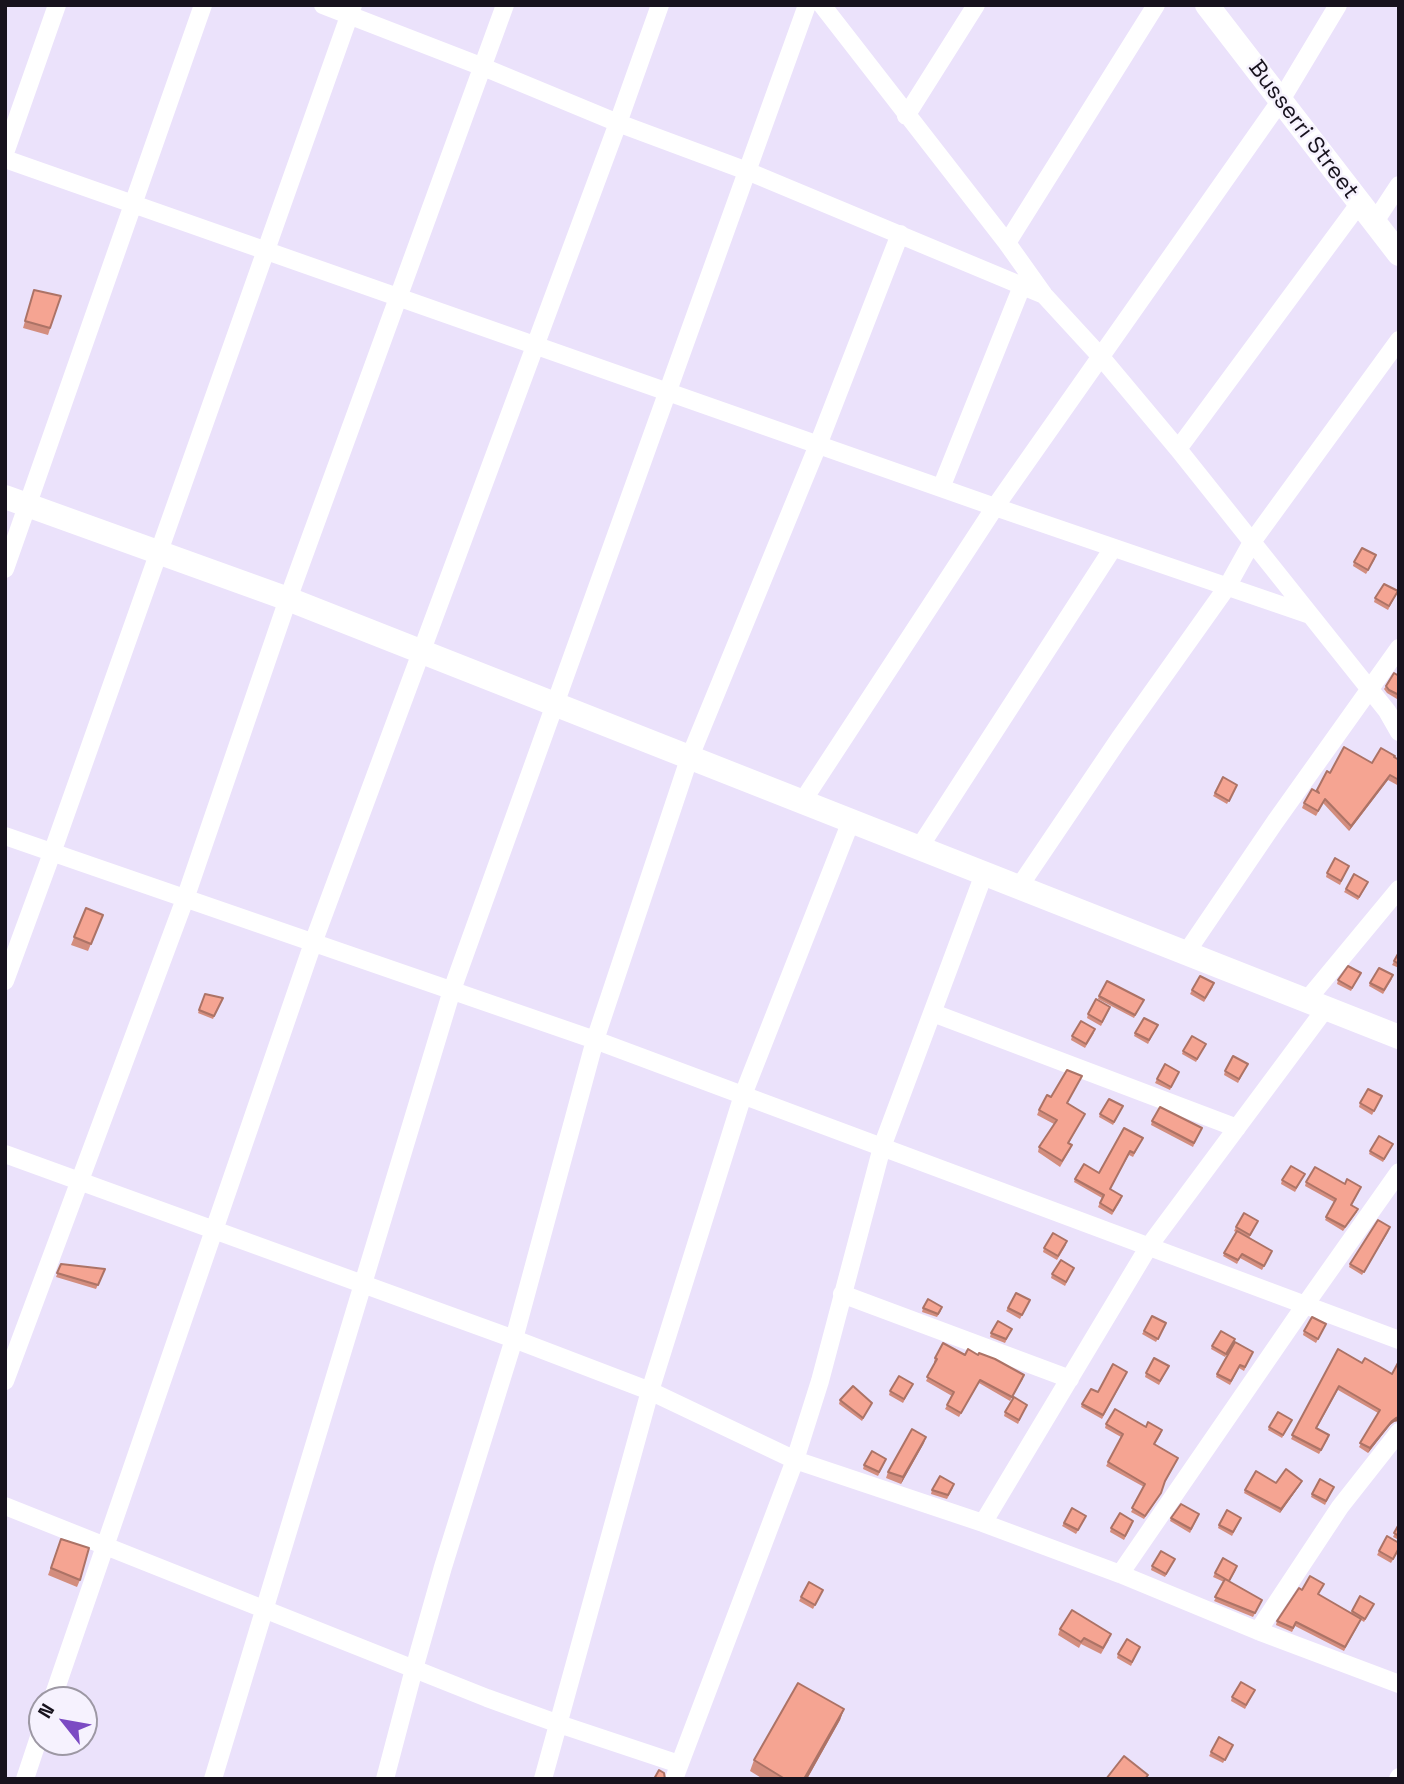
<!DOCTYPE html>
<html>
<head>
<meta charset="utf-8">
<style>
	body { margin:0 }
	#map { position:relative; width:1404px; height:1784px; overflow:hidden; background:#ebe2fb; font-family:"Space Grotesk",sans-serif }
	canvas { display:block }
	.frame { position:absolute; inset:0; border:7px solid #17121d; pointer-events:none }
	.north { position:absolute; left:28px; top:1686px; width:70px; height:70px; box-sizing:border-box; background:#f6f2fe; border:2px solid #9d98a4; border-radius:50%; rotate:301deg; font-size:19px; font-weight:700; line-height:28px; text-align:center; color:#17121d }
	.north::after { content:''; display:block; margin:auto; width:24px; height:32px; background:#7b4bc3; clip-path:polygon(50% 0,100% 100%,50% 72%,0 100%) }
</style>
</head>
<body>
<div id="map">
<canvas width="1404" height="1784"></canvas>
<div class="frame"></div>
<div class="north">N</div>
</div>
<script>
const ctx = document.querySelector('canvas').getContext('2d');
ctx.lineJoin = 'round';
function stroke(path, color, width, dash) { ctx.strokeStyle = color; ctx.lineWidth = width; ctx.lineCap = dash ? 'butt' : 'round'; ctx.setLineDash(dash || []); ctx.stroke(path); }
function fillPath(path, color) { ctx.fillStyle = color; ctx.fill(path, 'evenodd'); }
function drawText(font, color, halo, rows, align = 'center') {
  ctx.font = font + ' "Space Grotesk",sans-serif'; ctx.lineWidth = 5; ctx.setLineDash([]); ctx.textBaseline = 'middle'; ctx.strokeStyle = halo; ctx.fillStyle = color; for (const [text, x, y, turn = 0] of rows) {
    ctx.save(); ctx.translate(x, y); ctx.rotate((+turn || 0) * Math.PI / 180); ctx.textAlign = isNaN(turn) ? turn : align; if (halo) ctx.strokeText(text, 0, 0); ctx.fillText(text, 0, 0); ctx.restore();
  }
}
const street = new Path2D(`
	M323,5l160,62 135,56 129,48 297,124
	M822,5l185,238 37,52 57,62 77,92 209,262 12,21
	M906,116l70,-111
	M5,153l52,-148
	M5,159l990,348 286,-407 57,-95
	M1374,223l25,-38
	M1007,243l149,-238
	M1178,449l181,-245
	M941,488l81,-202
	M5,569l198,-564
	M802,802l193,-295 315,108
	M5,836l590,204 804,300
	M919,848l194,-300
	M1019,887l100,-148 108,-152 25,-45 147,-202
	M1186,953l89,-131 124,-174
	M5,981l47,-128 301,-848
	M1307,1000l92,-111
	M933,1013l304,115
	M5,1154l509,185 136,52 145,69 188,63 137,51 138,57 141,53
	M842,1294l228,85
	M5,1381l180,-482 103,-300 217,-594
	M5,1506l482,192 72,26 120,40
	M983,1523l166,-277 177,-238
	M1120,1574l185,-269 94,-133
	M1258,1631l82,-124 59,-75
	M52,1700l261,-757 305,-820 42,-118
	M25,1779l17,-51
	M213,1779l239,-789 355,-985
	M385,1779l29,-110 29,-102 71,-228 81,-299 94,-281 129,-314 82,-211
	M543,1779l107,-388 93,-296 108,-274
	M674,1779l121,-319 25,-79 62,-234 102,-273
	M1398,1779l1,-2`);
const secondary = new Path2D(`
	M1207,5l192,249
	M5,497l283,102 1111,438`);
const wall = new Path2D(`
	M61,296l-13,39 -25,-7 9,-31z
	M1375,559l-9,15 -13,-8 1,-4z
	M1398,591l-10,19 -14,-8 1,-4z
	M1399,676v20l-2,3 -10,-6 -3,-4 2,-3z
	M1394,757l5,3v26l-11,-6 -39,51 -26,-28 -7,13 -14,-8 2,-5 12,-12 11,-20 3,2z
	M1237,785l-10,19 -14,-8 2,-3z
	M1349,866l-9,19 -14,-8 1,-4z
	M1367,885l-9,15 -14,-8 2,-3z
	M86,908l17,7 -15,36 -17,-6z
	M1399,952v16l-7,-3z
	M1361,973l-10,18 -14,-7 1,-4z
	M1392,979l-9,15 -14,-8 1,-3z
	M1213,987l-9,15 -14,-8 2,-4z
	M205,994l18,4 -10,21 -15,-6z
	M1099,996l45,4 -10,18 -36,-19z
	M1109,1010l-8,16 -14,-8 1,-4z
	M1158,1025l-10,19 -14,-8 1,-3z
	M1094,1033l-9,15 -14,-8 1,-4z
	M1206,1044l-10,18 -14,-8 1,-3z
	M1246,1068l-8,15 -14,-8 1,-4z
	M1179,1072l-9,18 -15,-7 2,-4z
	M1082,1076l-15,28 18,10 -16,29 3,2 -2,5 -10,17 -22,-15 1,-5 15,-23 -17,-9 2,-5 12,-13z
	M1382,1096l-10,19 -13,-8 1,-4z
	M1123,1106l-10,19 -14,-8 1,-3z
	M1152,1121l50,7 -9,19 -42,-22z
	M1141,1142l-8,15 -4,-2 -19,34 11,11 -9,15 -14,-8 4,-9 -28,-16 1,-3 24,-6z
	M1393,1144l-10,18 -14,-8 1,-3z
	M1305,1174l-10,18 -14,-8 1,-4z
	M1306,1182l39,2 16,3 -9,18 5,7 -14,19 -18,-11 9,-18 -29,-16z
	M1258,1221l-9,17 21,17 -8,15 -22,-12 -3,6 -14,-8 13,-24 -2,-1 2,-4z
	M1389,1231l-27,44 -13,-8 1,-3z
	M1066,1245l-9,15 -14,-8 1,-4z
	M61,1264l44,5 -9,20 -40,-12z
	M1074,1268l-9,18 -14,-8 1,-4z
	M1030,1300l-10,19 -14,-8 2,-3z
	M923,1308l18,3 -4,6 -15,-5z
	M1166,1323l-10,19 -14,-8 2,-3z
	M1326,1324l-10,19 -13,-8 1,-4z
	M1012,1329l-7,14 -15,-6 1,-4z
	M1235,1339l-10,18 -14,-8 1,-3z
	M1338,1349l56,73 -4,3 -22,28 -9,-6 19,-34 -40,-23 -21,38 11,11 -9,15 -28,-15z
	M1253,1352l-9,19 -5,-3 -9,17 -14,-8 1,-3z
	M965,1355l58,24 -13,22 -31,-18 -20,34 -14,-8 7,-13 -26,-15 9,-18 -1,-1 1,-4z
	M1167,1370l-8,15 -14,-8 1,-4z
	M1126,1375l-24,44 -21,-12 1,-3 16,-12z
	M913,1384l-10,19 -14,-8 1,-4z
	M840,1400l30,6 -8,15 -23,-17z
	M1027,1405l-9,19 -14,-8 1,-4z
	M1292,1420l-10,18 -14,-8 1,-3z
	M1106,1424l40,3 15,7 -6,10 22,17 -13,23 -5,13 -15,22 -13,-7 13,-25 -38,-21 15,-29 -16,-9z
	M924,1443l-23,41 -15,-6 2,-6z
	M885,1462l-7,14 -15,-7 1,-4z
	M1276,1483l24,2 -20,28 -36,-20 1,-3z
	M1334,1487l-9,18 -14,-8 1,-3z
	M953,1488l-6,11 -16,-5 1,-4z
	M1198,1517l-8,16 -20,-12 1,-3z
	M1085,1519l-9,15 -14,-8 2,-3z
	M1240,1521l-8,15 -14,-8 1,-3z
	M1399,1524v16l-6,-3z
	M1132,1525l-8,15 -14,-8 1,-4z
	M61,1539l19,41 -3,7 -29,-12z
	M1399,1543v7l-8,13 -14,-8 2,-4z
	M1173,1563l-8,14 -14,-7 1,-4z
	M1236,1570l-7,12 31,22 -7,13 -39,-16 10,-19 -11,-5 2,-4z
	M1324,1584l-6,11 33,18 1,-2 22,-7 -10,18 -3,-2 -17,31 -49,-25 -3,6 -16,-7 1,-4 25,-31z
	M823,1590l-10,19 -14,-8 2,-4z
	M1060,1629l49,11 -8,14 -20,-10 -2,4 -21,-13z
	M1140,1647l-9,19 -14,-8 1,-4z
	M1253,1694l-8,15 -14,-8 1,-4z
	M844,1709l-4,11 -33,59h-44l-13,-8 4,-11z
	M1233,1745l-10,18 -14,-7 2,-4z`);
const shadedWall = new Path2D(`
	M1390,775l-2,5 -39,51 2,-5z
	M1399,1417v4l-5,1 -4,3 -22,28 2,-5 22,-27 4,-3z
	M926,1437l-2,6 -23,41 2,-7z
	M1302,1481l-2,4 -20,28 1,-4z
	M844,1709l-4,11 -33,59h-3z`);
const building = new Path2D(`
	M34,290l27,6 -11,32 -25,-7z
	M1362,548l14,7 -8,15 -14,-8z
	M1384,584l14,7 -9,15 -14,-8z
	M1394,673l5,3v19l-10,-5 -3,-4z
	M1344,747l28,16 9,-15 14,8 -1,1 5,3v20l-9,-5 -39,51 -26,-27 -7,12 -14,-8 8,-14 7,4 -2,-3 10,-19 3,2z
	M1223,777l14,8 -8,16 -14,-8z
	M1335,858l14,8 -8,15 -14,-8z
	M1354,874l14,8 -9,15 -13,-8z
	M86,908l17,7 -12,29 -17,-7z
	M1399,952v12l-5,-3z
	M1348,966l13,7 -9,15 -14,-8z
	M1379,968l14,7 -9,15 -14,-7z
	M1200,976l14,7 -9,15 -13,-8z
	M1107,981l37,19 -9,15 -36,-19z
	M205,994l18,4 -9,18 -15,-6z
	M1096,999l14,8 -8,15 -14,-8z
	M1144,1018l14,7 -9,15 -14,-7z
	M1081,1021l14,8 -9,15 -14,-8z
	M1192,1036l14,8 -9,15 -14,-8z
	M1233,1056l15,8 -9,15 -14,-8z
	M1165,1064l14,8 -8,15 -14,-8z
	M1067,1070l15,6 -15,27 18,11 -17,29 4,2 -10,16 -23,-14 18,-27 -18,-10 8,-15 4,2z
	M1368,1089l14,7 -8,15 -14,-8z
	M1109,1099l14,7 -9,16 -14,-8z
	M1160,1107l42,21 -8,15 -42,-22z
	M1124,1128l19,10 -9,15 -4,-2 -20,38 12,7 -9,15 -13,-8 4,-8 -29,-16 9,-15 15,9z
	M1379,1136l14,8 -9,15 -14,-8z
	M1291,1166l14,8 -9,14 -14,-8z
	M1315,1167l30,17 2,-5 14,8 -10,18 7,4 -13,18 -19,-10 10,-18 -30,-17z
	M1244,1213l14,8 -8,14 -14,-8z
	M1378,1220l12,7 -26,45 -14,-8z
	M1237,1231l35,20 -8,15 -22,-12 -4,6 -14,-7z
	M1053,1233l14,8 -9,15 -14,-8z
	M1061,1260l13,8 -8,14 -14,-8z
	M61,1264l44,5 -7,16 -41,-12z
	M1016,1293l14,7 -8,15 -14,-7z
	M928,1299l14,8 -4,7 -15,-6z
	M1152,1316l14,7 -8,16 -14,-8z
	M1312,1317l14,7 -8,15 -14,-8z
	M998,1321l14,8 -6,10 -15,-6z
	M1221,1331l14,8 -9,15 -14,-8z
	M1235,1342l18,10 -8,15 -5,-2 -9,16 -14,-7z
	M943,1343l22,12 3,-6 10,6 1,-2 16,6 29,16 -12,22 -32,-17 -19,33 -14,-8 7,-13 -27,-15 10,-18 -2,-1z
	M1338,1349l24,14 3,-5 27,16 7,-13v56l-3,1 -4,3 -22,27 -10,-5 20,-33 -41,-24 -23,42 13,7 -8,15 -29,-15z
	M1154,1358l15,8 -9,15 -14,-8z
	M1113,1364l14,8 -24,43 -21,-11 9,-15 7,3z
	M899,1376l14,8 -9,15 -14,-8z
	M853,1386l19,17 -9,15 -23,-18z
	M1014,1397l13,8 -8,15 -14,-8z
	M1115,1409l31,18 2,-5 14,8 -8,14 24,14 -13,23 -4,12 -16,23 -13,-8 13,-24 -37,-22 15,-28 -17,-10z
	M1278,1412l14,8 -9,15 -14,-8z
	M912,1429l14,8 -23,40 -15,-5z
	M872,1451l14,8 -7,13 -15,-7z
	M1286,1469l16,12 -21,28 -36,-19 11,-19 20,12z
	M940,1476l14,8 -6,11 -16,-5z
	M1320,1479l14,8 -8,14 -14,-7z
	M1181,1504l18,10 -8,15 -20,-11z
	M1072,1508l14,8 -8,14 -14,-7z
	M1227,1510l14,8 -8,14 -14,-7z
	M1120,1513l13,8 -8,15 -14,-8z
	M1399,1524v12l-5,-3z
	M1387,1536l12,7v5l-6,11 -14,-8z
	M61,1539l28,9 -9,32 -29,-12z
	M1161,1551l14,8 -9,15 -14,-8z
	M1223,1558l14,8 -8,15 -14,-8z
	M1310,1576l14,8 -6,10 43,25 -16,28 -49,-25 -3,6 -16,-7 22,-33 3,2z
	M1225,1579l37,21 -7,13 -40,-16z
	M809,1582l14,8 -8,15 -14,-8z
	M1360,1596l14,8 -9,15 -13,-8z
	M1072,1610l39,24 -8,14 -19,-10 -3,4 -21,-13z
	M1127,1639l13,8 -8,15 -14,-8z
	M1241,1682l14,8 -9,15 -14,-8z
	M798,1683l46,26 -40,70h-19l-31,-19z
	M1219,1737l14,8 -8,15 -14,-8z
	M1124,1756l24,19 -3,4h-39z
	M659,1770l5,3 1,6h-11z`);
const streetNames = [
	["Busserri Street",1303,130,53]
];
stroke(street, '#fff', 18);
stroke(secondary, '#fff', 24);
fillPath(wall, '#d38d7e');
fillPath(shadedWall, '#ac7366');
fillPath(building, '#f5a492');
stroke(building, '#ac7366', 2);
drawText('23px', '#17121d', '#f6f2fe', streetNames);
</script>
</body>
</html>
